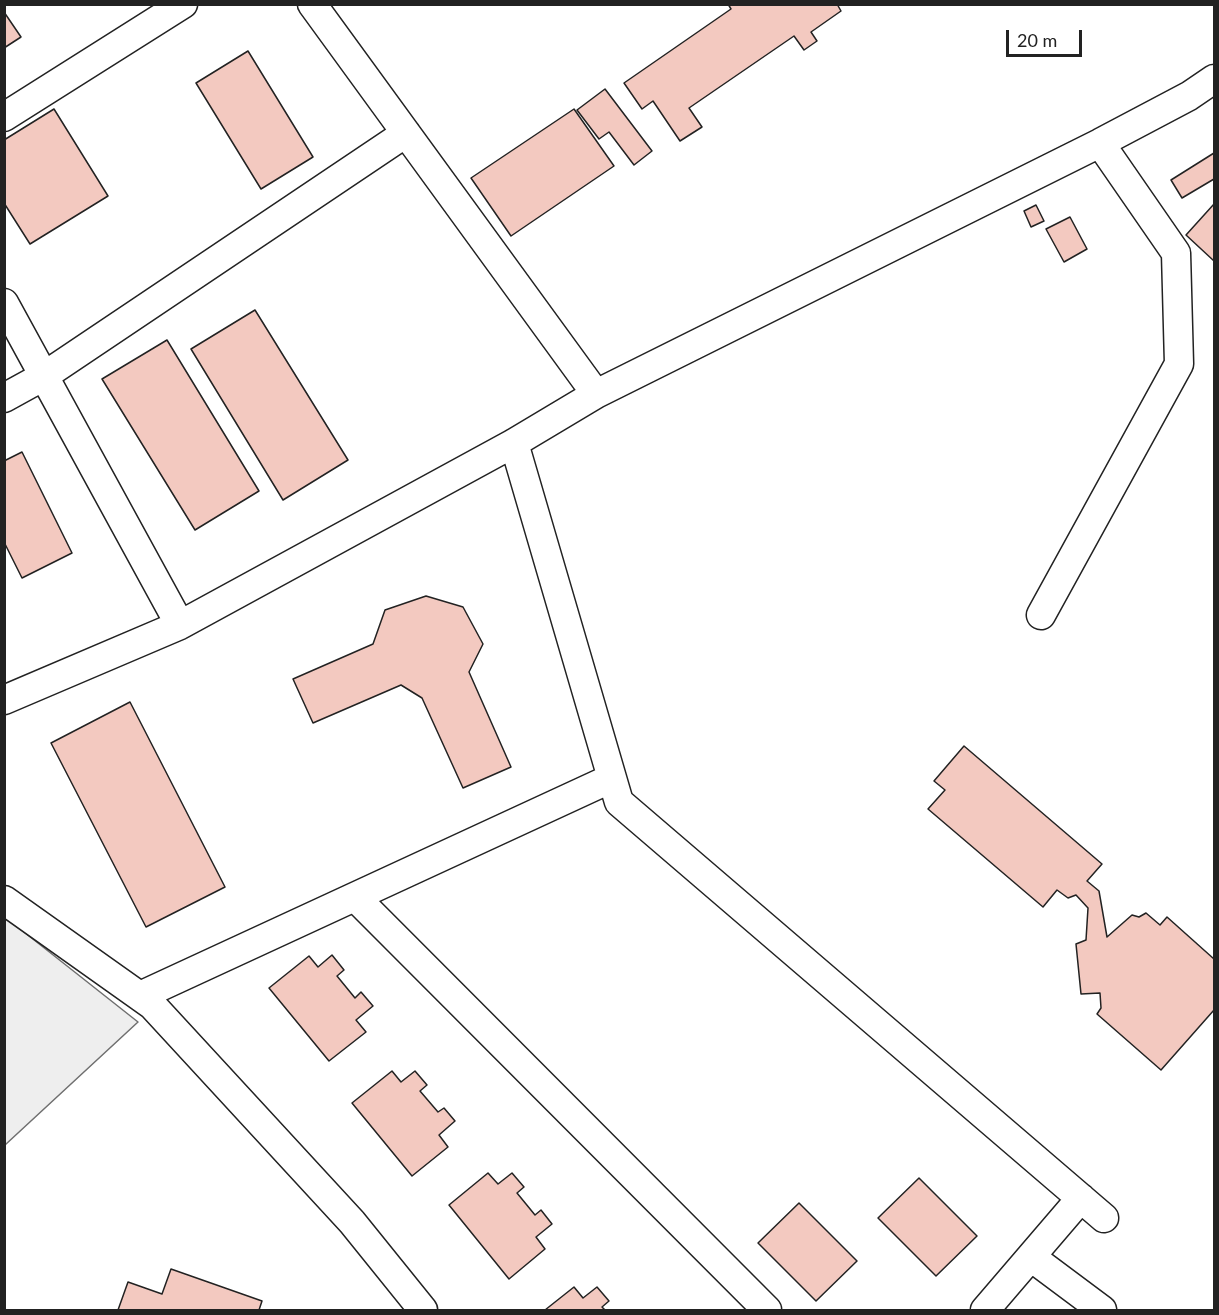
<!DOCTYPE html>
<html>
<head>
<meta charset="utf-8">
<style>
	body { margin:0 }
	#map { position:relative; width:1219px; height:1315px; overflow:hidden; background:#fff; font-family:Lato,sans-serif }
	canvas { display:block }
	.frame { position:absolute; inset:0; border:6px solid #222; pointer-events:none }
	.scale { position:absolute; left:1006px; top:30px; width:76px; height:27px; box-sizing:border-box; border:3px solid #222; border-top:0; padding-left:8px; font-size:18px; line-height:21px; white-space:nowrap; color:#222; -webkit-text-stroke:4px #fff; paint-order:stroke }
</style>
</head>
<body>
<div id="map">
<canvas width="1219" height="1315"></canvas>
<div class="frame"></div>
<div class="scale">20 m</div>
</div>
<script>
const ctx = document.querySelector('canvas').getContext('2d');
ctx.lineJoin = 'round';
function fillPath(path, color) { ctx.fillStyle = color; ctx.fill(path, 'evenodd'); }
function stroke(path, color, width, dash) { ctx.strokeStyle = color; ctx.lineWidth = width; ctx.lineCap = dash ? 'butt' : 'round'; ctx.setLineDash(dash || []); ctx.stroke(path); }
const green = new Path2D(`
	M5,917l133,105 -133,123z`);
const building = new Path2D(`
	M728,4h109l4,7 -30,21 6,9 -13,9 -10,-14 -105,72 13,19 -22,14 -27,-40 -11,8 -18,-26 107,-74z
	M4,12l17,25 -17,11z
	M248,51l65,106 -52,32 -65,-106z
	M605,89l47,62 -18,14 -25,-33 -10,7 -22,-29z
	M54,109l54,87 -78,48 -26,-41v-63z
	M574,109l40,57 -103,70 -40,-58z
	M1214,153v26l-32,19 -11,-18z
	M1214,204v57l-28,-26z
	M1036,205l8,16 -13,6 -7,-16z
	M1070,217l17,32 -23,13 -18,-33z
	M255,310l93,150 -65,40 -92,-151z
	M167,340l92,151 -64,39 -93,-151z
	M22,452l50,101 -50,25 -18,-36v-81z
	M426,596l37,11 20,37 -14,28 42,95 -48,21 -41,-90 -21,-13 -88,38 -20,-44 80,-35 12,-34z
	M130,702l95,185 -79,40 -95,-184z
	M964,746l138,118 -15,17 12,10 8,46 25,-22 7,2 7,-4 14,12 7,-8 47,42v51l-53,60 -64,-56 4,-6 -1,-15 -19,1 -5,-50 10,-4 2,-32 -12,-13 -8,3 -11,-8 -14,17 -115,-98 17,-19 -11,-9z
	M332,955l12,15 -7,6 18,22 6,-6 12,14 -17,14 10,12 -37,29 -60,-73 40,-32 9,11z
	M392,1071l9,11 14,-11 12,14 -7,6 18,21 6,-4 11,13 -16,14 9,12 -36,29 -60,-73z
	M488,1173l10,11 14,-11 12,14 -7,6 18,22 6,-5 11,14 -16,13 9,12 -36,30 -60,-74z
	M919,1178l58,58 -41,40 -58,-58z
	M799,1203l58,58 -41,40 -58,-58z
	M171,1269l91,32 -3,9h-141l10,-28 34,12z
	M574,1287l9,11 14,-11 12,14 -7,6 3,3h-60z`);
const minor = new Path2D(`
	M312,4l284,390
	M4,117l179,-113
	M4,303l176,322
	M4,398l40,-22 362,-243
	M514,443l105,359 485,416
	M1041,615l138,-251 -3,-111 -76,-110
	M4,700l176,-75 334,-182 82,-49 504,-251 89,-47 25,-17
	M355,897l412,413
	M4,900l148,105 200,217 71,88
	M140,996l472,-218
	M1031,1257l71,53
	M985,1310l96,-112`);
fillPath(green, '#eee');
stroke(green, '#6f6f6f', 1.5);
fillPath(building, '#f3c9c0');
stroke(building, '#222', 1.5);
stroke(minor, '#222', 31);
stroke(minor, '#fff', 28);
</script>
</body>
</html>
